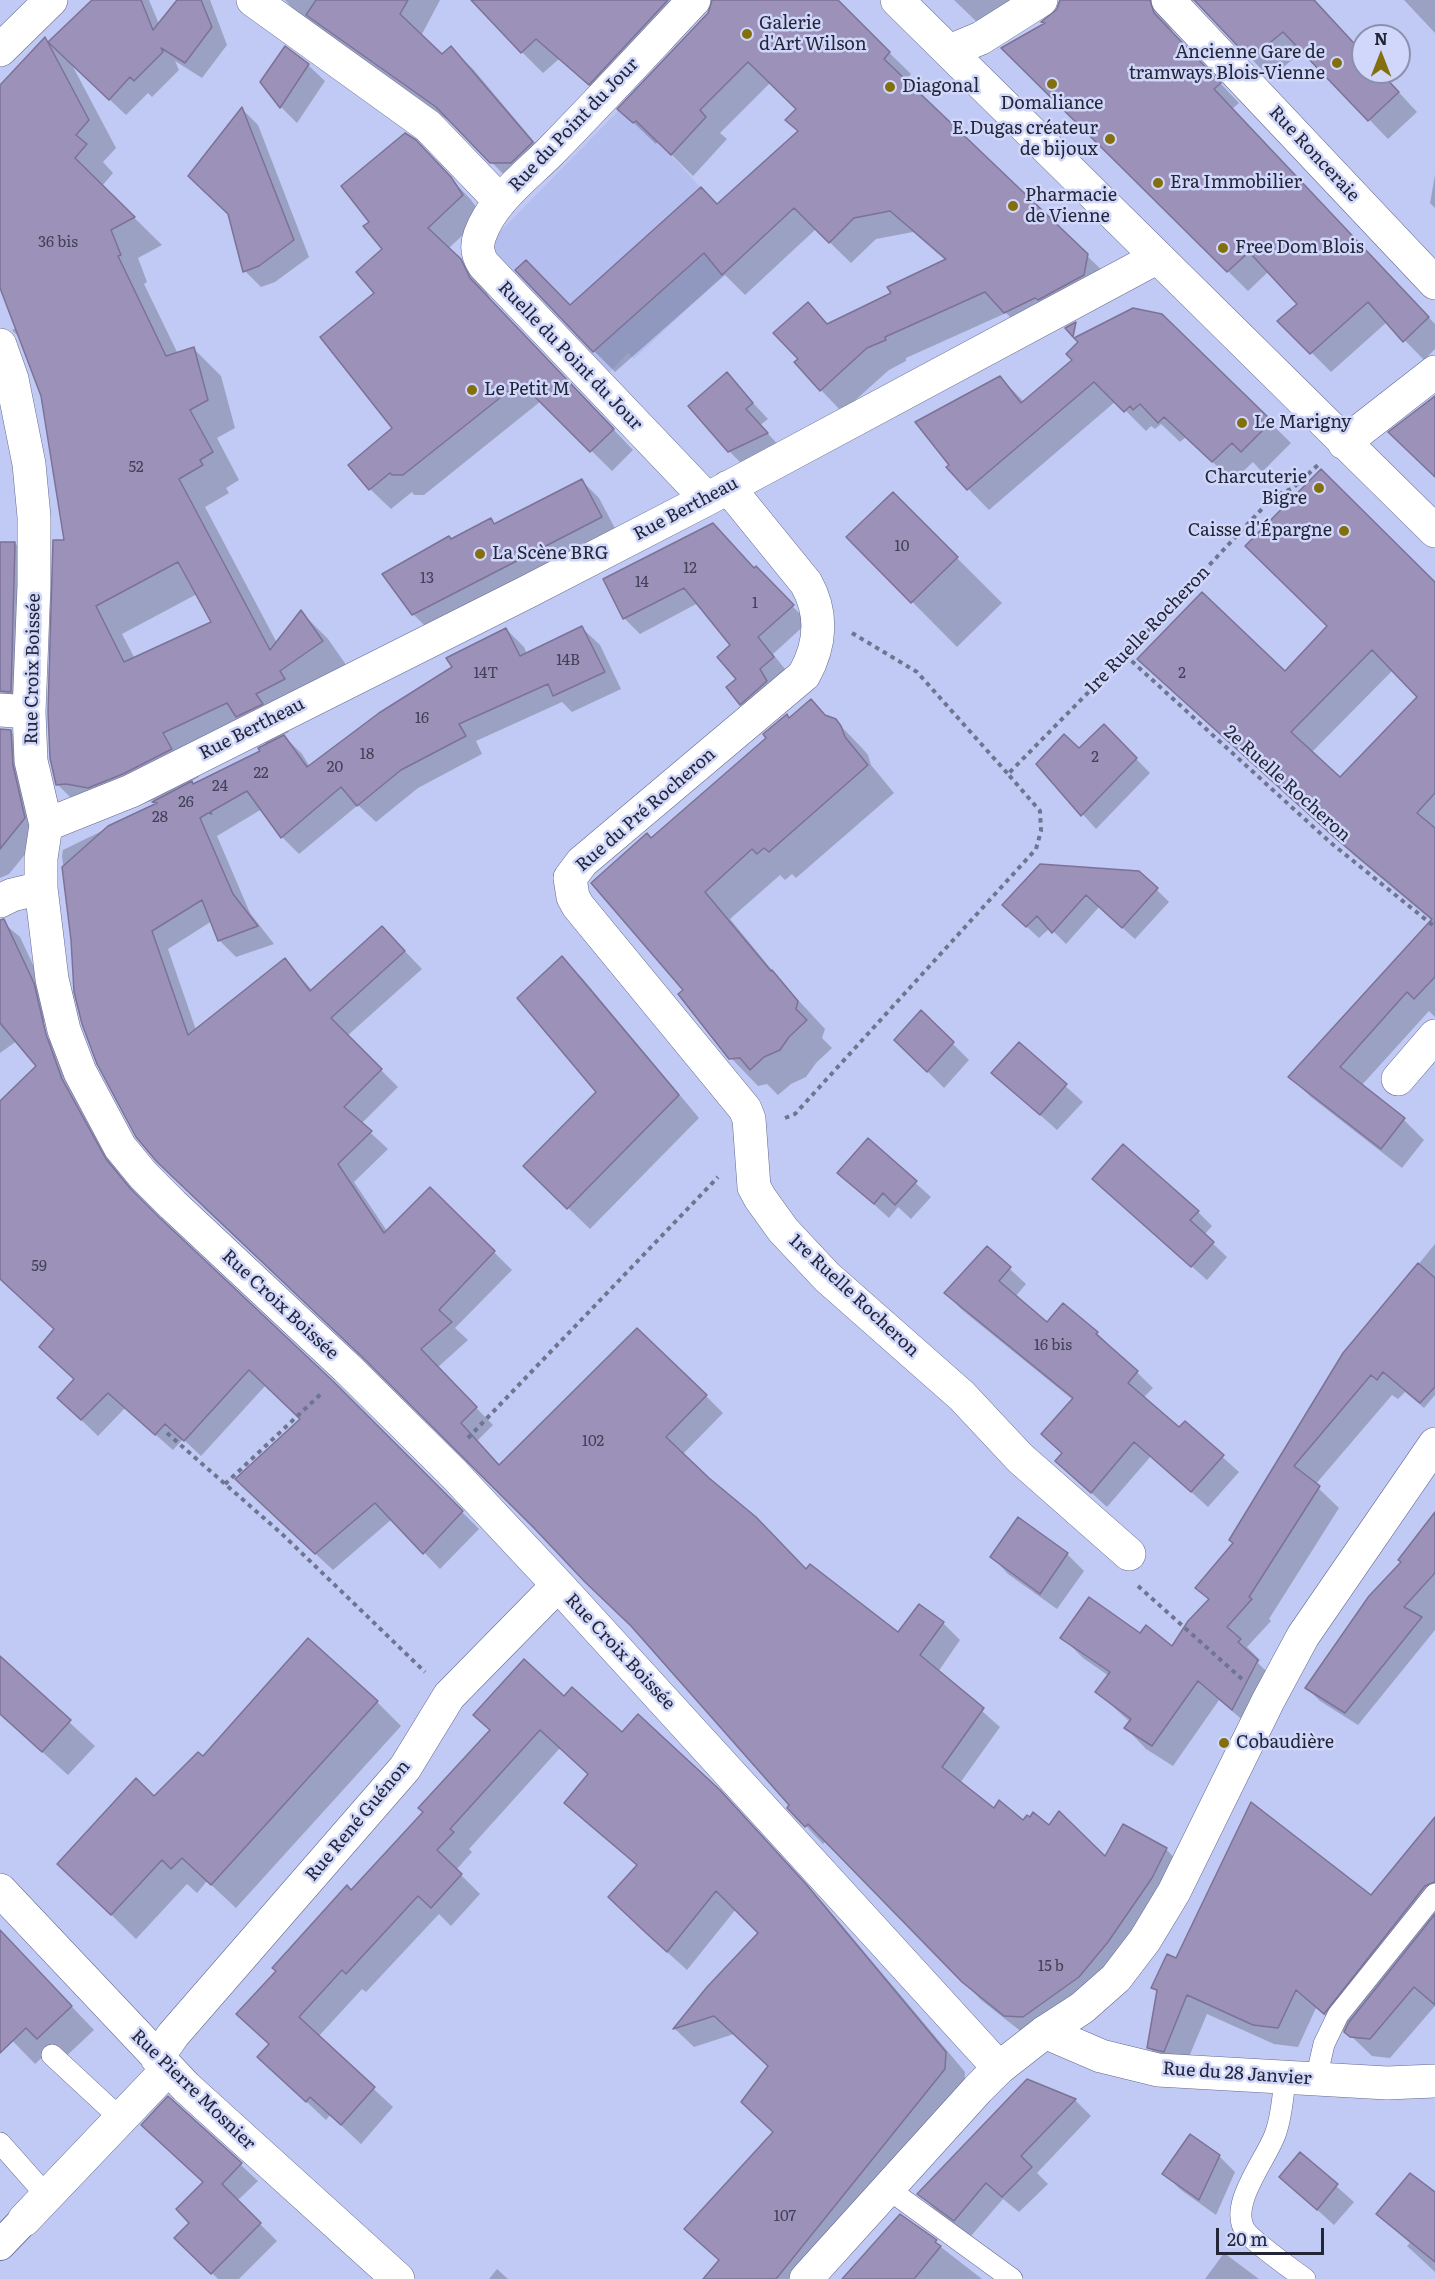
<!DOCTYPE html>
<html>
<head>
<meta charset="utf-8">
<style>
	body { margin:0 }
	#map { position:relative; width:1435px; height:2279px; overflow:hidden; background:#c1caf4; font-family:Literata,serif }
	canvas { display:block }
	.north { position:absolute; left:1351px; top:24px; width:60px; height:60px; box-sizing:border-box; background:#d0d7fa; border:2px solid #8b90ac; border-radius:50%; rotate:0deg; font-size:16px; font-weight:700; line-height:24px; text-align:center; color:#232636 }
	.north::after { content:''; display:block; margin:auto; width:21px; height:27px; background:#836f0e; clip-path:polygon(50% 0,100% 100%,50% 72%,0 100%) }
	.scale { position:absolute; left:1216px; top:2228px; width:108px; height:27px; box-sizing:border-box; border:3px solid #232636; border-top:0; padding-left:8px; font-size:18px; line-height:21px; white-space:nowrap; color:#232636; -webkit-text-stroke:4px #d0d7fa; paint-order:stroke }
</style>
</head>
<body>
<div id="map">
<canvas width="1435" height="2279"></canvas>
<div class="north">N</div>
<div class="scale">20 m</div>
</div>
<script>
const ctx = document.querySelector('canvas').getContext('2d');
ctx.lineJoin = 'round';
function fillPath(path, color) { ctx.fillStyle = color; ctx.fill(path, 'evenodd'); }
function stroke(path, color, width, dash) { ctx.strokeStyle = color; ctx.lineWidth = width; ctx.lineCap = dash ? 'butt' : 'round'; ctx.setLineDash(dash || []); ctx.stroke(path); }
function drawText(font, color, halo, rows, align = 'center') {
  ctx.font = font + ' Literata,serif'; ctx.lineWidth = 5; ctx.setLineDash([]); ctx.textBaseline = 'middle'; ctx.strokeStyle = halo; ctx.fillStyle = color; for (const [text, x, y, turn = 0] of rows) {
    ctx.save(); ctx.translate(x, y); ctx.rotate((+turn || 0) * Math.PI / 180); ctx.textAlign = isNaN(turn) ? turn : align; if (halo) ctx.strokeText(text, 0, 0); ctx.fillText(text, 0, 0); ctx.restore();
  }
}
const built = new Path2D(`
	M622,107l49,48 83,91 -120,113 -6,-6 -23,24 -120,-130z`);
const shadow = new Path2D(`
	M94,0h55l10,24 20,-24h31l17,45 -25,33 -27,-17 4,9 -27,27 -4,-4 -22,22 -55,-52 45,85 -13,14 10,11 -11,13 60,59 -24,13 9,24 -3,2 34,70 16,-5 27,27 14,52 -18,10 22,42 -13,8 3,5 -24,14 72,136 24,-31 27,27 21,30 -67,53 7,10 -6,3 19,19 8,13 196,-138 18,18 3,7 55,-26 18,17 21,44 -49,23 -10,-10 -86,39 6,13 -64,34 -42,34 -18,-17 -59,49 -17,-17 -20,-28 -45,27 33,77 24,31 -38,13 -17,-17 -7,-19 -44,28 28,81 89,-70 28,31 87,-45 22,23 -75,67 51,51 -37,37 27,25 -34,33 33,49 43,-42 82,81 -57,58 13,12 -31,28 56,57 -16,16 23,25 206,-70 17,17 -41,42 124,116 92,63 45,-11 17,17 -22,32 62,55 -40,56 34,27 29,12 26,5 57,32 60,-10 17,18 -58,92 -102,74 -42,-33 -154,-160 -4,4 -17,-18 -15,-21 -159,-180 -253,-253 -174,-163 -47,-48 -81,-190 -15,-115 1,-6 94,-46 -4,-4 -37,15 -21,-4 -10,1 -28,-28 9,-242 -23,-146 -24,-59 -7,-7 4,-2 -16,-44v-197l45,-48 4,4zM197,594l16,28 -78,37 -13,-25zM253,731l14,14 -5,7 -69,33 -3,-3 9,-5 -10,-16z
	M285,0h155l-19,36 21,20 9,-8 22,21 80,95 -40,20 -57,-58 -157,-111z
	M479,0h356l76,74 -6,7 204,196 -82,57 -21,-21 -100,45v3l-17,9 -47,42 -21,-22 -21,-31 8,-55 20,21 65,-31 53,-33 -33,-29 -37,7 -25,24 -35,-34 -71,66 -20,-20 -110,97 -21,-21 -24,-44 148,-101 81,-74 -12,-12 11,-11 -28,-26 -50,50 7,6 -34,37 -35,-35 -2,3 -37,-35 90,-95 5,-11h-4l-99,102 -52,-46 -16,14 -21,-21z
	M954,0h94l-69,24z
	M1091,0h224l48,53v19h17l37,40 -29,27 -85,-88 -33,27 -75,-77h-11l-15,24 5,9 65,69 -7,6 203,215v25l-11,11 -37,-38 -56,50 -51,-51 19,-17 -30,-33 -21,20 -245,-243z
	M1404,0h31v33z
	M308,65l17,16 -28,42 -16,-16z
	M242,109l16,16 51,132 -34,25 -14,5 -16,-16 -15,-57z
	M436,163l35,37 12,16 -35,33 33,33 10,18 142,150 -21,21 -71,-70 -117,94h-10l-2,-3 -21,17 -21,-20 24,-61 -18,-135 8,-44z
	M1435,175v33l-5,-5z
	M1161,315l130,128 -29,29 -9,-10 -20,19 -47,-44 -6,5 -19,-18 -6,5 -4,-3 -5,5 -30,-30 -127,109 -41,-42 52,-91 24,25z
	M727,375l41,44 -8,6 22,24 -37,18 -16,-16z
	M582,481l17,17 19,36 -188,97 -17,-17 38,-74 40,-20 5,5z
	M893,494l109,109 -45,44 -109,-110z
	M728,541l80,81 -35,32 15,19 -32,46 -15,-15 -9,-58 -34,-43 -58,31 -16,-16z
	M15,543l16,17 -4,148 -27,9v-173z
	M1435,584v433l-6,-6 -68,75 43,34 20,20 -22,28 -91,-71 -21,-20 142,-156 -76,-64 -217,-198 146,14zM1393,670l26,27 -79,82 -29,-26z
	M811,701l16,16 8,3 27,28 6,7 3,10 23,28 -98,85 -4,-4 -7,6 -5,-5 -50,44 56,68 39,42 -3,9 10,10 -16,15 -10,14 -15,7 -13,11 -11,-11 -9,2 -27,-28 -46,-68 -34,-150z
	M1104,726l46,47 -54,56 -58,-65 41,-14z
	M0,729l10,2 17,17 14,87 -32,39 -9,4z
	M1139,872l30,30 -34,37 -36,-32 -33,37 -16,-16 -11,10 -23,-21z
	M0,920l20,17 30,64 3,14 -53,38z
	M562,958l21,21 116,139 -109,111 -65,-63 73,-74z
	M921,1012l48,48 -25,28 -48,-48z
	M45,1035l16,16 18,48 41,75 22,27 191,182 146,146 -39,40 -48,-50 -59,51 -80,-74 49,-77 -36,-34 -65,71 -18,-17 -10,11 -48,-42 -27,28 -23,-22v-34l-19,-51 -56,-51v-175l38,-37z
	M1019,1044l64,58 -26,28 -64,-57z
	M868,1140l63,57 -20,22 -13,-12 -9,11 -50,-45z
	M1109,1193l89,19 14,14 -8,9 23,22 -20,23z
	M1435,1244v151l-11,13 -19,-16 -7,7 -6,-4 -77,90 24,23 -70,111 2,2 -24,26 13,13 -2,3 19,19 -24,47 -34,-29 -46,66 -27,-17 -20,-21 4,-6 -33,-30 12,-16 -26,-18 -21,-21 78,-2 32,13 37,-48 -12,-12 37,-44 111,-190z
	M987,1248l39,36 -11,13 32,28 16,-20 34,28 56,55 -10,10 36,31 6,-6 54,49 -31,35 -57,-51 -44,51 -34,-31 -10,-22 10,-54 -112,-91 -15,-16z
	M1435,1545v85l-77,95 -38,-24 -13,-13z
	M1067,1554l17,17 -27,38 -49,-35 -16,-17z
	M0,1658l95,88 -27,29 -68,-61z
	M565,1698l174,113 86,94 140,167 -1,17 -154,190h-105l15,-18 54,-128 -5,-66 -35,-33 -40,13 -19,-18 33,-41 52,-55 -24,-24 -49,61 -21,-19 -36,-35 8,-50 -53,-44 -19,-19 23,-28 -29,-27 -91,101 3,3 -16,18 24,24 -29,32 -12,-12 -73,78 -4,-3 -44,48 75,70 -32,37 -31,-29 -4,5 -47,-44 -9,-31 82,-153 73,-79 66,-82 -16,-16z
	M377,1702l24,24 -165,182 -29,-27 -10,12 -10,-9 -51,55 -52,-51 119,-131z
	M1435,1819v187l-45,52 -18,-2 -26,-25 -1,2 -29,-25 -18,39 -24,-3 -67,-30 -24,57 -14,-4 -20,-19 9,-55 -6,-6 24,-27 195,-63z
	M0,1931l94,99 -33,31 -11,-11 -15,14 -35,-36z
	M169,2098l89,83 -21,20 40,40 -38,38h-21l-42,-41 15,-15 14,-41z
	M1075,2100l16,16 -54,57 11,11 -29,28 -16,-13 -32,37 -35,-25 -16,-17z
	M1300,2154l54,48 -20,23 -53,-48z
	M1219,2156l16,16 -19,43 -35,-25 -17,-16z
	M1435,2194v78l-28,-26 3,-3 -32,-29z
	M901,2216l81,63h-138z
	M1224,2253l35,26h-54z
	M497,2269l11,10h-19z`);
const building = new Path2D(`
	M92,0h49l12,30 24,-30h24l11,27 -27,36 -24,-15 2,4 -29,29 -4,-4 -21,23 -61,-58z
	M316,0h92l-8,14 42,40 9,-8 82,96 -22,21h-21l-54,-56 -130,-92z
	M471,0h197l-79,85 -53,-46 -15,14z
	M712,0h126l52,52 -6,7 204,195 -4,21 -46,25 -3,-2 -31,15 -19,-21 -100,45 1,3 -19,8 -47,43 -26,-29 4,-3 -25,-26 35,-31 19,22 64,-31 -4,-6 59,-28 -56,-48 -36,7 -25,25 -35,-35 -72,67 -18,-22 -111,99 -78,-82 11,-10 44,45 131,-118 16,17 81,-73 -13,-11 11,-11 -48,-47 -48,48 6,7 -35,38 -35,-34 -3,2 -16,-14 91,-96z
	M1060,0h90l4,13 67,70 -7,6 215,228 -26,25 -35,-40 -58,52 -33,-33 20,-17 -48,-52 -22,20 -226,-224 44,-25 -4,-1 16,-13z
	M1194,0h120l49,53v19h17l19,20 -31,29 -85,-89 -33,27z
	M45,37l44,83 -13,15 11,9 -12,14 60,59 -24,13 10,25 -3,1 48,100 28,-9 14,53 -18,10 23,42 -13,8 3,5 -24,14 91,171 31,-40 22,31 -43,30 5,8 -29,15 7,10 -27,13 -9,-14 -64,30 9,16 -49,25 -35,14 -22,-4 -10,1 -6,-27 -2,-46 5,-172h11l-23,-144 -41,-108v-203zM178,562l33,60 -87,40 -28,-56z
	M285,46l24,18 -29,44 -20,-26z
	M242,107l52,133 -35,26 -16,6 -15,-58 -40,-38z
	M405,133l11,7 35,37 12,18 -35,33 33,31 9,19 144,151 -24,23 -70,-70 -117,93h-11l-2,-2 -21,17 -21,-25 44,-37 -72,-91 54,-44 -18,-21 26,-23 -19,-23 6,-4 -28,-36z
	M1133,308l29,6 110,107 -31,31 -9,-9 -20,19 -48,-45 -6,6 -18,-19 -7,6 -3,-4 -6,6 -30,-30 -127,108 -21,-23 3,-2 -34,-43 85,-46 21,27 51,-43 -6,-6 12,-12 -4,-4z
	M1076,322l-3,15 -8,-9z
	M727,372l26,31 -7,6 22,24 -40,19 -40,-46z
	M1435,396v81l-47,-45z
	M1321,469l114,113v211l-18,20 18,15v149l-21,22 -7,-7 -67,75 65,51 -24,31 -93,-72 144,-158 -98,-82 -197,-178 65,-67 83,79 42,-45 -82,-80zM1372,650l45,47 -77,80 -49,-45z
	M582,479l20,38 -190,98 -30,-41 67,-38 2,3 40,-21 3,6z
	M893,492l65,65 -47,46 -65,-66z
	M713,523l41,45 2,-2 38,39 -36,32 16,20 -14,12 7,12 -27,24 -14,-18 10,-8 -19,-22 13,-12 -46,-57 -61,31 -20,-40z
	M0,542h15l-4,150 -11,-1z
	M582,626l23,46 -52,24 -5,-12 -89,40 7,12 -65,34 -44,36 -16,-19 -60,51 -34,-47 -37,21 2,2 -4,-1 -8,5 33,76 25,32 -40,15 -16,-41 -50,31 36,104 97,-77 25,33 72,-65 23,25 -74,67 51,51 -38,38 28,24 -34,33 46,69 46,-46 65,64 -56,59 13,12 -31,27 56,58 -16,16 38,42 138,-137 70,67 -41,42 43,41 47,39 50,52 4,-5 88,68 21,-28 25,18 -24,33 64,53 -42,59 52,41 5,-8 24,20 4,-5 3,2 3,-5 16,13 10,-14 46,45 18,-32 44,24 -15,30 -44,64 -29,35 -56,40 -19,-1 -42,-34 -154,-158 -3,3 -18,-19 2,-3 -158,-179 -46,-44 -51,-54 -174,-173 -203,-193 -21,-25 -39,-73 -15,-40 -8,-32 -3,-52 -9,-73 46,-41 49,-23 -5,-1 40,-21 1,3 67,-33 -2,-3 26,-13 23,32 72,-54 73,-46 -6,-9 60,-30 14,28z
	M811,699l14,16 11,4 5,7 4,11 23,28 -99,87 -5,-4 -7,6 -5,-5 -47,43 66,79 1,-1 26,31 -2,8 11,11 -18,17 -9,13 -16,7 -14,13 -10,-12 -11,1 -51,-65 5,-4 -92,-107 56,-50 4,5 115,-100 -3,-4 24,-20 2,4z
	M1104,724l33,34 -56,58 -45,-52 28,-30 15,14z
	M0,729l11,1 2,35 12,53 -25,31z
	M1040,864l99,7 19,17 -36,40 -36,-33 -34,38 -15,-17 -11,11 -24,-22z
	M4,919l30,64 12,51 16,45 44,80 24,29 30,30 174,164 129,129 -40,43 -48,-51 -60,51 -80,-75 65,-60 -51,-49 -65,71 -19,-17 -10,11 -47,-42 -27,27 -24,-22 17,-19 -35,-32 15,-18 -54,-50v-178l36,-35 -36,-43v-103z
	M562,956l117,139 -112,114 -44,-43 73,-74 -79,-94z
	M921,1010l33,32 -27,30 -33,-32z
	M1019,1042l48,42 -27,31 -49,-42z
	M868,1138l49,43 -22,24 -12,-12 -9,11 -37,-31z
	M1123,1144l76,67 -9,9 24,22 -23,25 -99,-88z
	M987,1246l24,21 -12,14 48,41 16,-19 35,29 -2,2 42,37 -10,12 51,44 6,-6 39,34 -33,37 -57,-50 -43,51 -36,-32 7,-8 -21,-19 32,-36 -129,-105z
	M1418,1263l17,15v109l-15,16 -37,-31 -6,8 -6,-5 -77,91 26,20 -71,111 3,2 -25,28 14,12 -3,3 20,18 -26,50 -34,-29 -46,65 -28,-18 7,-9 -36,-27 15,-20 -50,-34 29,-41 51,36 6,-8 26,21 16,-25 21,-22 -14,-11 38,-45 -4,-3 114,-187z
	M1435,1512v61l-31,34 18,10 -77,96 -40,-25 64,-92 32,-34 -3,-2z
	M1018,1517l50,36 -28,41 -50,-37z
	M308,1638l70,63 -167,184 -29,-27 -11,11 -9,-9 -51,55 -54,-51 79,-86 18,18 44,-44 5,4z
	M0,1656l71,64 -29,32 -42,-38z
	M524,1659l40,37 8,-9 50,45 16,-18 82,76 86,94 140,168 -1,17 -169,210h-73l16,-19 -35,-31 89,-97 -32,-30 27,-36 -54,-50 -41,13 34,-42 51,-54 -42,-42 -49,61 -22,-20 -37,-35 29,-32 -73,-62 24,-29 -48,-44 -90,99 4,3 -17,18 25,24 -31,34 -13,-12 -72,78 -4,-4 -43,47 76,70 -34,38 -31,-28 -4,5 -49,-45 12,-13 -33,-30 40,-43 -4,-3 75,-83 4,5 72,-78 -5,-4 72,-78 -17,-15z
	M1251,1802l120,93 64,-78v65l-10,4 -101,128 -28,-24 -18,38 -25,-3 -66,-30 -23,57 -17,-4 10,-58 -6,-2 16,-34 9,4z
	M1435,1914v91l-21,-18 -44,52 -20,-2 -6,-5 5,-10z
	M0,1930l72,76 -35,33 -11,-11 -26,25z
	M1027,2079l49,20 -55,57 11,11 -30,30 -16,-14 -32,38 -37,-27z
	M168,2096l74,67 -20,21 39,39 -50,51 -37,-36 15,-15 -13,-14 27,-27 -62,-57z
	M1190,2134l30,21 -21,45 -37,-26z
	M1300,2152l38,32 -21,26 -38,-33z
	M1410,2173l25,19v70l-59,-48z
	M900,2214l37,26 -2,2 6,4 -27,33h-72z`);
const path = new Path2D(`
	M852,633l65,39 91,102
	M1125,655l206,188 104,84
	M785,1118l10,-4 241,-265 5,-18 -1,-20 -32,-37 117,-119 148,-158 20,-9 25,-23
	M167,1433l115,101 143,138
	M468,1438l250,-261
	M225,1484l98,-92
	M1138,1586l104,93`);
const service = new Path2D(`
	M52,2055l69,64
	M1285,2078c-2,18 -3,36 -9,54 -8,26 -51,75 -29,101 13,14 42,34 58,46
	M1316,2079l8,-35 14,-29 97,-121
	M0,2143l47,53
	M887,2188l125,91`);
const pedestrian = new Path2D(`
	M0,2245l24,-25`);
const minor = new Path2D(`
	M253,0l175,126 72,75
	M694,0c-48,51 -95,102 -144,152 -25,25 -58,49 -70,83 -4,11 -3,20 4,30l223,234
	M897,0l538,531
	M1168,0l267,283
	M0,50l51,-50
	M950,51l31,-13 60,-38
	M0,345l12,34 17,85 5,53v68l-5,127 2,49 15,64 -5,33v30l11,91 12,51 16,42 40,75 23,28 30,30 174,163 107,106 104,111 441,483
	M1344,443l91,-71
	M728,487l78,96c17,30 15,62 -2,92l-222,187 -12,16 3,19 5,9 167,203 4,10 5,68 6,11 23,32 44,47 135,119 58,62 109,96
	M0,710l29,2
	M46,825l85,-34 398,-200 178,-92 449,-241
	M0,901l12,-6 29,-7
	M1398,1079l37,-43
	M0,1890l186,197 212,192
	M1045,2032l56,24 57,14 229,13 48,-2
	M157,2058l16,-23 232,-267 44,-72 109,-111
	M24,2220l144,-151`);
const tertiary = new Path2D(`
	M806,2279l172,-190 21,-21 46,-36 37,-24 34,-30 29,-38 29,-48 94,-191 35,-65 132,-192`);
const markers = [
	[747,34,6,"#836f0e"],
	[1337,63,6,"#836f0e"],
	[1052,84,6,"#836f0e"],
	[890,87,6,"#836f0e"],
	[1110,139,6,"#836f0e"],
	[1158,183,6,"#836f0e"],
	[1013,206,6,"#836f0e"],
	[1223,248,6,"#836f0e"],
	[472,390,6,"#836f0e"],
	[1242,423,6,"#836f0e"],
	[1319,488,6,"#836f0e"],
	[1344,531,6,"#836f0e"],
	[480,554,6,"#836f0e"],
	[1224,1743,6,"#836f0e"]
];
const numberNames = [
	["36 bis",58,243],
	["52",136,468],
	["10",902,547],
	["12",690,569],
	["13",427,579],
	["14",642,583],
	["1",755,604],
	["14B",568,661],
	["14T",486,674],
	["2",1182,674],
	["16",422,719],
	["18",367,755],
	["2",1095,758],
	["20",335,768],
	["22",261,774],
	["24",220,787],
	["26",186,803],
	["28",160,818],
	["59",39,1267],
	["16 bis",1053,1346],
	["102",593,1442],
	["15 b",1051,1967],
	["107",785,2217]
];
const poiNames = [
	["Galerie",759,24],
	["d'Art Wilson",759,45],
	["Ancienne Gare de",1325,53,"right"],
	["tramways Blois-Vienne",1325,74,"right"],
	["Diagonal",902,87],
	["Domaliance",1052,104,"center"],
	["E.Dugas créateur",1098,129,"right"],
	["de bijoux",1098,150,"right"],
	["Era Immobilier",1170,183],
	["Pharmacie",1025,196],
	["de Vienne",1025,217],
	["Free Dom Blois",1235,248],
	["Le Petit M",484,390],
	["Le Marigny",1254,423],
	["Charcuterie",1307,478,"right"],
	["Bigre",1307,499,"right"],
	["Caisse d'Épargne",1332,531,"right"],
	["La Scène BRG",492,554],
	["Cobaudière",1236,1743]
];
const streetNames = [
	["Rue du Point du Jour",574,125,-46],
	["Rue Ronceraie",1314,154,47],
	["Ruelle du Point du Jour",570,356,46],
	["Rue Bertheau",686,509,-28],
	["1re Ruelle Rocheron",1148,630,-46],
	["Rue Croix Boissée",33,669,-89],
	["Rue Bertheau",252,729,-27],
	["2e Ruelle Rocheron",1287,784,42],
	["Rue du Pré Rocheron",646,810,-41],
	["1re Ruelle Rocheron",854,1296,43],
	["Rue Croix Boissée",280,1305,43],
	["Rue Croix Boissée",620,1652,47],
	["Rue René Guénon",358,1821,-50],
	["Rue du 28 Janvier",1237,2074,4],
	["Rue Pierre Mosnier",193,2090,44]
];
fillPath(built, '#b5bfef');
fillPath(shadow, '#0003');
fillPath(building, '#9b91b9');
stroke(building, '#7c7298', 1.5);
stroke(service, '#62698f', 22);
stroke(pedestrian, '#62698f', 32);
stroke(minor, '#62698f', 34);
stroke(tertiary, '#62698f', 34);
stroke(path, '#6f7591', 4, [4.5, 4.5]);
stroke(service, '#fff', 21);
stroke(pedestrian, '#fff', 30);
stroke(minor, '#fff', 33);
stroke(tertiary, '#fff', 33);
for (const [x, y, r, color] of markers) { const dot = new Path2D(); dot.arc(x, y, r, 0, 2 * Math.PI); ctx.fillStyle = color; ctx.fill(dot); stroke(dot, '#d0d7fa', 2); }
drawText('15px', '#414157', null, numberNames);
drawText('18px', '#232636', '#d0d7fa', poiNames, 'left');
drawText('18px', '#232636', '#d0d7fa', streetNames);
</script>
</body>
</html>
